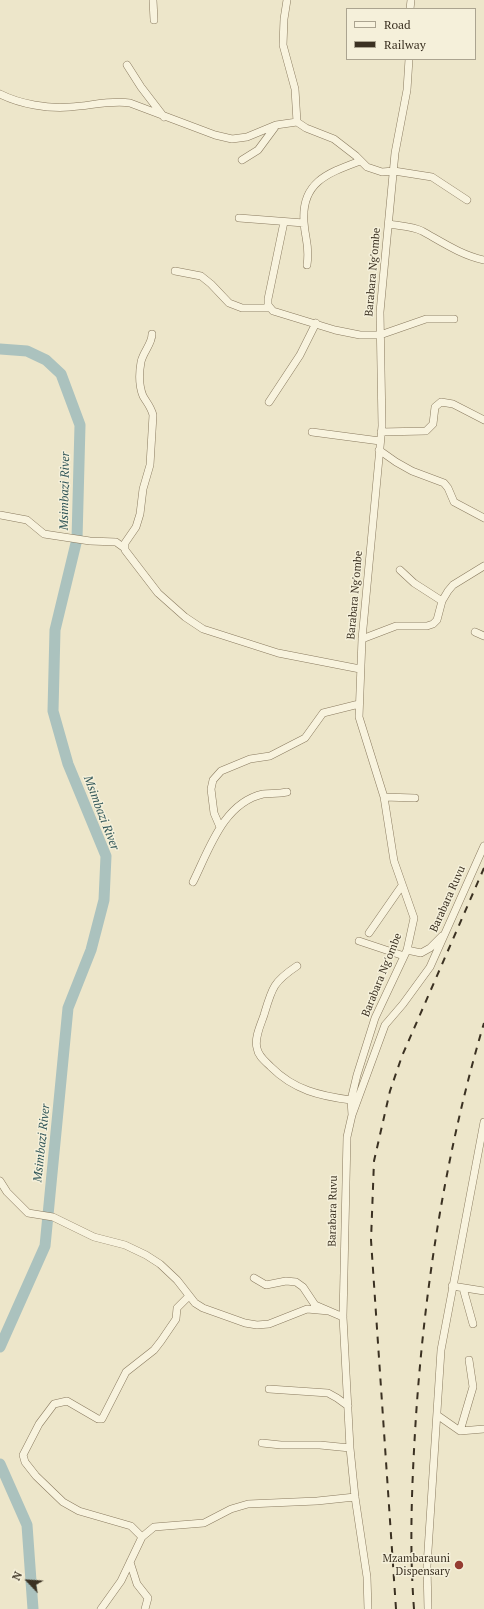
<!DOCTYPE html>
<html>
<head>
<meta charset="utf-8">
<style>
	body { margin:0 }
	#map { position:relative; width:484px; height:1609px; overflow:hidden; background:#ede6ca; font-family:"PT Serif",serif }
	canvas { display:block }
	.legend { position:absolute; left:346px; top:8px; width:130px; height:52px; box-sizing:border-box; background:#f5f0da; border:1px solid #aba490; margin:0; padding:5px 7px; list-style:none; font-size:12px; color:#3b3122 }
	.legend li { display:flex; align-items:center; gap:8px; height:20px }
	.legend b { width:20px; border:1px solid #aba490 }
	.north { position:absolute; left:8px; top:1561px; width:40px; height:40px; -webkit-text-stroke:3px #f5f0da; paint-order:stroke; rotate:295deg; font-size:11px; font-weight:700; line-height:16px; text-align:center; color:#3b3122 }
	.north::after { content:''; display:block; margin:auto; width:14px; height:18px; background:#3b3122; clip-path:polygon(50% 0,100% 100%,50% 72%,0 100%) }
</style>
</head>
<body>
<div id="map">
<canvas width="484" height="1609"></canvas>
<ul class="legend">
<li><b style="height:5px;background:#f8f3de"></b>Road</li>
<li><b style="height:5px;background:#3b3122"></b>Railway</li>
</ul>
<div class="north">N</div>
</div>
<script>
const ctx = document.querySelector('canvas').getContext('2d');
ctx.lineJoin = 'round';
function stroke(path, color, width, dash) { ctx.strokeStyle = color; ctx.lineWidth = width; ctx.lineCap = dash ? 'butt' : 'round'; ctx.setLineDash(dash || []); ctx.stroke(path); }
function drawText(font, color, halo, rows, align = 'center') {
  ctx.font = font + ' "PT Serif",serif'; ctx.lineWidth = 3; ctx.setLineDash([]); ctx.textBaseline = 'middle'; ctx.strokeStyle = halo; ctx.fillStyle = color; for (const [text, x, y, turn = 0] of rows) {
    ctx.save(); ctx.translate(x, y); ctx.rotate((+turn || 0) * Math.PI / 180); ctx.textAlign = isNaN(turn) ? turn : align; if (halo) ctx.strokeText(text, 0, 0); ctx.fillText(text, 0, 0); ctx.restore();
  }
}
const river = new Path2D(`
	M0,349l27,2 19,9 15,14 19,51 -3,114 -22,91 -2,81 15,53 38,92 -2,44 -13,50 -23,58 -23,238 -45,101
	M0,1464l27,61 6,84`);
const minor = new Path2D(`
	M153,0l1,20
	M287,0l-3,19 -1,26 12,44 2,33 9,6 28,11 22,17 11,11 15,5 12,-1 38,6 35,23
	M410,9l1,-9
	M127,65l14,22 23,30
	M0,94c20,10 48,15 70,13 20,-1 40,-7 60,-4l85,32 17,4 15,-2 29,-12 21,-3
	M242,160l16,-10 17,-23
	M239,218l65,5
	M284,222l-16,77v6l5,6 62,19 25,5h20l46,-16h28
	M389,224c10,2 23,2 33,7 20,11 39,24 62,29
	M307,265c3,-20 -2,-25 -3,-43 -3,-40 24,-49 56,-61
	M175,271l26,5 10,8 18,19 13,5h28
	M152,334c0,10 -9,18 -11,28 -2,11 -2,24 2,34 4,7 8,11 10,19l-3,50 -7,24 -3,25 -4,13 -11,16v7l33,43 27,24 18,12 75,24 82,16
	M269,402l31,-47 16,-32
	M312,432l68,9
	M381,432l45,-1 7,-7 2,-17 6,-5 12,2 31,16
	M379,450l17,12 16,9 32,12 4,5 6,14 30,16
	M0,515l27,5 17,14 46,7 26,1 7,5
	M400,570l14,13 28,18
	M475,632l9,4
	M362,639l34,-13h31l6,-2 4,-4 5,-19 6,-10 5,-6 31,-19
	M384,797l31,1
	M220,827l-6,-14 -3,-24 2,-9 8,-9 29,-12 20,-3 35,-18 18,-25 36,-9
	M193,882c16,-32 30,-79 70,-88 7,-1 15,0 24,-2
	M369,933l32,-46
	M359,941l45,15
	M407,950l14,3 9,-5 12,-12
	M297,966c-24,16 -25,22 -33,49 -3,9 -10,23 -7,33 1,8 8,13 14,19 23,23 49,29 80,33
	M352,1115l-1,-15 6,-25 18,-57 32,-68 7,-32 -20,-57 -10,-64 -25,-80 3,-78 20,-213 -2,-114 15,-159 12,-63 2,-31
	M0,1181l7,11 21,21 25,4 41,20 31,8 21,10 14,9 17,16 18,23 8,5 42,15 12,2 12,-1 38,-15 22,2
	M254,1278l12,7 20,-4 10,1 7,5 12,18 28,12
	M452,1286l32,5
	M463,1288l10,36
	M269,1389l59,4 9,5 11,8
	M437,1415l23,16 24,-2
	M460,1431l13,-44 -4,-27
	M262,1443l19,2h39l30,3
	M142,1537l-11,-11 -52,-15 -16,-9 -27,-26 -11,-14 -2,-7 16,-31 15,-20 13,-3 31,18h4l24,-47 28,-22 7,-9 15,-22 1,-11 12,-12
	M130,1562l7,22 11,14 -3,11
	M101,1609l20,-28 21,-44 12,-10 50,-4 27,-14 17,-5 69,-3 38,-4
	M368,1609l-1,-32 -12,-80 -5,-49 -7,-131 4,-180 5,-22 33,-90 18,-21 27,-37 54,-121
	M428,1609l-1,-43 14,-216 43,-228`);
const rail = new Path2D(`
	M396,1609l-25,-369 3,-79 16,-70 12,-35 82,-188
	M414,1609c-5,-64 -2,-129 2,-193 9,-133 30,-265 68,-393`);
const markers = [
	[459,1565,5,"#953c32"]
];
const streetNames = [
	["Barabara Ng'ombe",373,272,-85],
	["Barabara Ng'ombe",355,595,-85],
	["Barabara Ruvu",448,899,-66],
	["Barabara Ng'ombe",382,975,-68],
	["Barabara Ruvu",333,1211,-89]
];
const poiNames = [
	["Mzambarauni",450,1559],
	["Dispensary",450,1572]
];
const waterNames = [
	["Msimbazi River",65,491,-89],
	["Msimbazi River",101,813,69],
	["Msimbazi River",42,1143,-84]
];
stroke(river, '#abc2be', 11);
stroke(minor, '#897a5f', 8);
stroke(minor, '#f8f3de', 7);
stroke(rail, '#3b3122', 2, [7, 7]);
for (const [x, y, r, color] of markers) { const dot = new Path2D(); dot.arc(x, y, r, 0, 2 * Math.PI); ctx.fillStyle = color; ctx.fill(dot); stroke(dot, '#f5f0da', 1.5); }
drawText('11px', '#3b3122', '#f5f0da', streetNames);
drawText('11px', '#3b3122', '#f5f0da', poiNames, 'right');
drawText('italic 12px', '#325759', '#f5f0da', waterNames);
</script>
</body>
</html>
